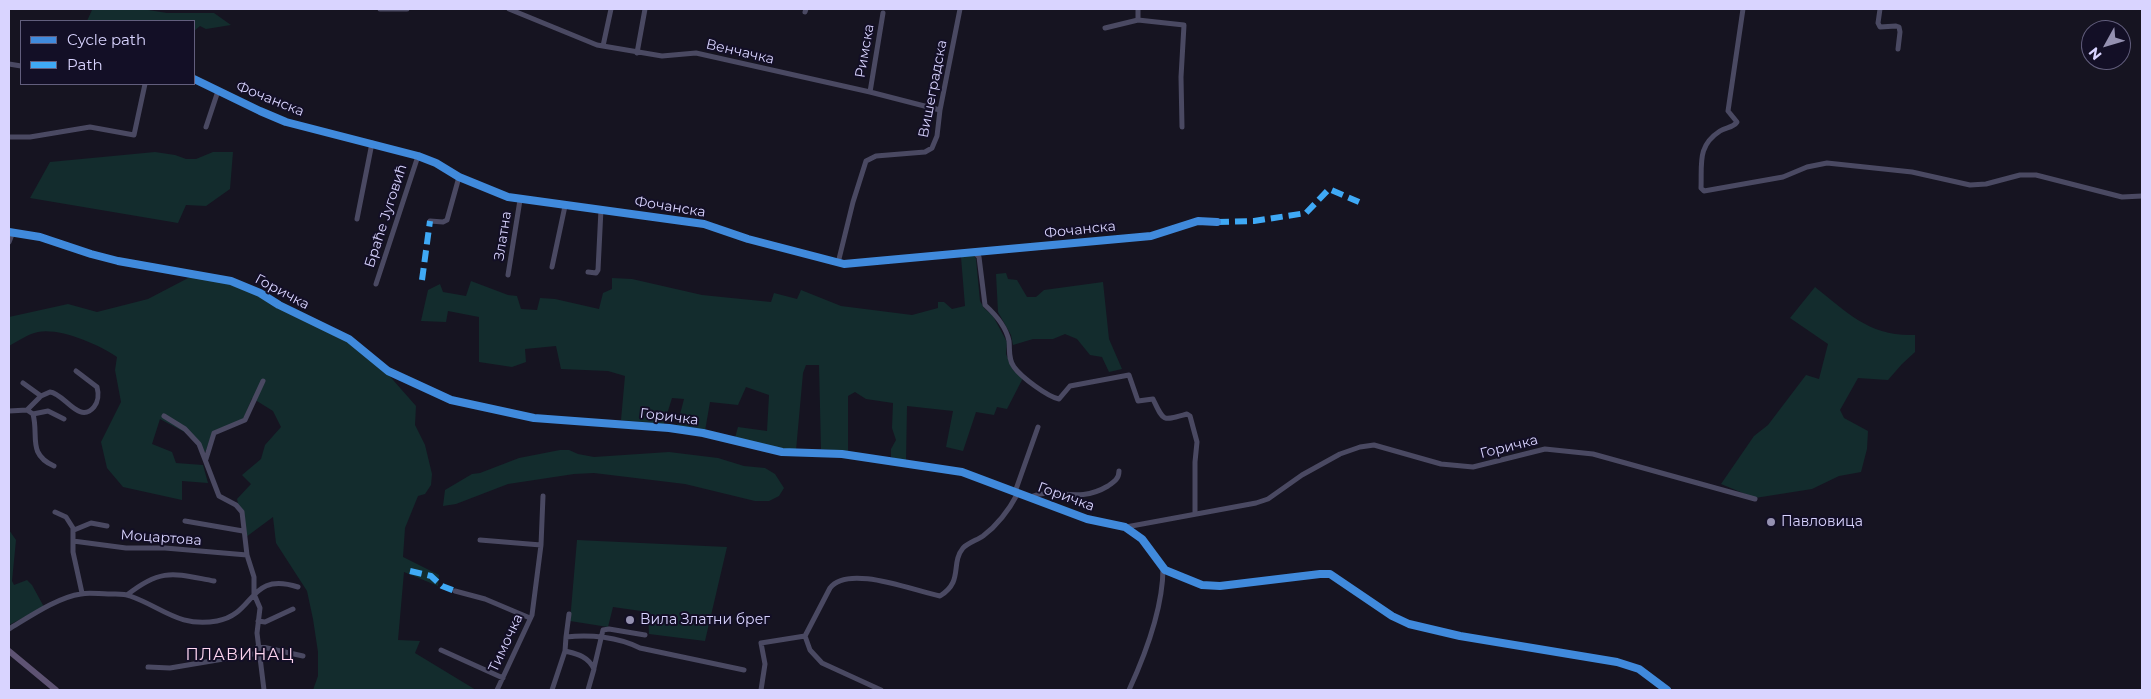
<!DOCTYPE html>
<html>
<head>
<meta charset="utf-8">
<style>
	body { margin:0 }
	#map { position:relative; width:2151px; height:699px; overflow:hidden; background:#161421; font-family:Montserrat,sans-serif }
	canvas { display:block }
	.frame { position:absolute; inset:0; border:10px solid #d9d4ff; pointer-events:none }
	.legend { position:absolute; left:20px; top:20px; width:175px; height:65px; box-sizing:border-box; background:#130f26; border:1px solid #625e7d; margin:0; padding:6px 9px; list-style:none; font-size:15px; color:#d9d4ff }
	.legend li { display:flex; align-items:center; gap:10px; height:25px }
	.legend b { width:25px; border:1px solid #625e7d }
	.north { position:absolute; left:2081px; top:20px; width:50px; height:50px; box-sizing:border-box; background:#130f26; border:1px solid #625e7d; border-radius:50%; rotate:231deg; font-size:14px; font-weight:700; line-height:20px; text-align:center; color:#d9d4ff }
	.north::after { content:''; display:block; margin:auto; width:18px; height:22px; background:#9591b1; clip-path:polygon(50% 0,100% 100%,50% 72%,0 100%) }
</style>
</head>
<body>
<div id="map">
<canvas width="2151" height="699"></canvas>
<div class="frame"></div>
<ul class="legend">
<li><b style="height:6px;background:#408adc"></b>Cycle path</li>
<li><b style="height:6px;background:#3fa9f5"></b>Path</li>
</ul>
<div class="north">N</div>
</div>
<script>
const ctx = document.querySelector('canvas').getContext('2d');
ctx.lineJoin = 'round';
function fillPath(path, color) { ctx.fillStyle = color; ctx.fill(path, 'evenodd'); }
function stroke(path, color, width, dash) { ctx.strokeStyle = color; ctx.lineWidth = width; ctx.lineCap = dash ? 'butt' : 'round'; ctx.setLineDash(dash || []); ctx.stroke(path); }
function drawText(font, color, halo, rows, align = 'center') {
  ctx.font = font + ' Montserrat,sans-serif'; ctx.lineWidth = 4; ctx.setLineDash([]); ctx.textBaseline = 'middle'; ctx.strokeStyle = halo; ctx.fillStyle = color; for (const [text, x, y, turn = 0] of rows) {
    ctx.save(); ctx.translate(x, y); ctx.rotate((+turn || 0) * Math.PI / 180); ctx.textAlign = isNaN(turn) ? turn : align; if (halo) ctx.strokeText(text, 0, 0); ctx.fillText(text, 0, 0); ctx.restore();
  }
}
const green = new Path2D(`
	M102,9h40l25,4h47l17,12 -25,4 -6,-3 -6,5v-10h-107l5,-11z
	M155,152l20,3 11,4h10l17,-7h20l-3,37 -24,17 -20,-1 -8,18 -148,-25 20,-36z
	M974,255l2,4 4,42 4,7 9,8 14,26 -1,12 7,16 10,8 -16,31 -10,-2 -3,8 -18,-3 -13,39 -17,-4 7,-36 -46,-5 -1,55 -15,-4v-8l5,-9 -4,-12 1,-25 -27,-4 -11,-7 -7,4v55l-27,-2 -2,-84h-13l-3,8 -7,77 -20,-2 -41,-10 3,-11 29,4 2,-36 -23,-8 -8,18 -28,-3 -5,29 -28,-5 7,-27 -12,-1 -8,26 -43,-4 4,-44 -17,-5 -47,-2 -5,-23 -31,3 1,13 -14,5 -33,-5v-45l-31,-6 -2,11 -25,-1 7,-31 12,-6 3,8 23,4 5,-15 37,14 9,1 4,13 16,1 3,-12 15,1 44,10 4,-16 9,-4v-11l20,1 70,16 69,7 3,-9 23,6 4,-9 40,16 71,9 26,-7v-6h6l8,7 13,-3 -4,-49z
	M1006,273l2,6 9,1 10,17h9l8,-7 59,-8 6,57 13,30 -13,3 -7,-15 -12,-2 -13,-16 -12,-5 -12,5h-20l-20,6 -2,-10 -13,-23 -2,-38z
	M192,276l39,7 109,52 46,37 30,34 -1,19 10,20 7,29 -1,11 -6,9 -7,2 -13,32 -2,29 36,18 -1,11 -34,-14 -6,68 22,1 -5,12 61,37h-163l5,-14v-24l-5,-33 -6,-28 -31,-48 -3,-26 -27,20 -9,-38 14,-15 -9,-9 19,-16 4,-14 16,-18 -8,-16 -21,-13 -9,22 -30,11 -8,22 -15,-18 -30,-16 -8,25 20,8 4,11 27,2 5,18 -26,-2v19l-59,-13 -16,-19 -6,-26 20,-40 -6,-32 2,-13c-19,-13 -57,-29 -79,-25 -10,2 -20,9 -29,14v-29l59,-13 29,8 51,-13z
	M1815,287c33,26 55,50 100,48v17l-13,12 -14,16 -30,-2 -18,32 4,8 24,13 -1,18 -6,23 -22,4 -27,13 -57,9 -34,-14 33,-48 14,-11 38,-50 13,4 9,-35 -38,-26z
	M560,450h9l9,4 16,3 75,-5 49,6 26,8 21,2 10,6 9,14 -5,8 -10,5h-14l-70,-17 -91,-11 -20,1 -66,10 -52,20 -13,2 2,-16 27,-16 8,-1 39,-15z
	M9,530l7,10 -4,41 2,4 13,-5 5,5 12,22 -35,18z
	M577,540l150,7 -22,94 -56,-7 -1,-22 -35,-5 -5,20 -38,-6z`);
const minor = new Path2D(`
	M380,9h27
	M509,9l88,36 65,11 34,-3 174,39 70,18
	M1138,9v11
	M1743,9l-15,102 9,11c-4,6 -11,5 -17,9 -23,15 -18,32 -19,57l3,3 79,-14 24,-10 20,-4 85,9 58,13 16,-1 34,-9h16l86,22 20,-1
	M1880,9l-2,14 2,4 16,-1 3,1 1,5 -2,17
	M805,12l1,-3
	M1105,28l33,-8 46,5 -3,52 1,50
	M603,46l8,-37
	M637,53l8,-44
	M9,64l12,2
	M194,79l66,32 26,11 132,34 18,7 23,14 49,20 196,27 44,15 96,25 307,-28 47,-15 19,1
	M870,92l13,-79
	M206,127l12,-36
	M9,137h21l60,-10 44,8 11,-51
	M357,219l15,-76
	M430,221l13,1 4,-2 12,-43
	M9,232l31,5 51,17 27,7 113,20 29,12 19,12 70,34 39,32 63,29 83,18 135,10 34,5 79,19 60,2 120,18 125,47 38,8 17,12 23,31 37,15 18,1 100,-12h10l62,42 17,8 51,12 157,26 22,7 28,21
	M9,242l4,-10
	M975,253l4,4 6,48c11,10 21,21 24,36 1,9 -1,18 5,26 7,10 34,30 45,32l11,-13 59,-11 9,26 15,-2c11,23 9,22 34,15l3,2 7,26 -2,20v52
	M838,263l15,-61 13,-41 10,-5 49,-4 7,-4 5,-12 3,-26 20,-101
	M552,267l13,-61
	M588,272l8,1 2,-3 3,-61
	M508,275l12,-75
	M376,284l42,-128
	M23,383l18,13
	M27,410l14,-14 9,-4c14,1 29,33 44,15 4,-5 5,-13 3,-20l-21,-16
	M9,411l18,-1 6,4c6,22 -6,40 21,52
	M33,414l15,-3 16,8
	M164,416l21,13 14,15 20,52 17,9 6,7 5,43 7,22v17l6,14 -3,25 7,57
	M206,459l8,-26 31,-13 18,-39
	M1015,492l23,-65
	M1030,497c25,-11 46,8 78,-11 6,-4 11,-7 11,-15
	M55,512l11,5 7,11v24l9,41
	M185,521l58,10
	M1126,527l130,-24 12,-4 34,-24 38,-21 20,-7 14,-2 67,19 32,3 72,-18 48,5 162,45
	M74,530l17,-7 16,3
	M480,540l61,5 -9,70 -35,75
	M73,541l53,7h39l82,7
	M541,545l2,-49
	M455,591l30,8 45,19
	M127,595c35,-28 48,-21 87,-14
	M258,621l7,1 28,-13
	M9,629c20,-12 49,-32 72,-35 8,-2 18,0 27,0 7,0 16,-1 22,2 32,11 49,32 87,25 39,-7 31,-50 81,-34
	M805,636l5,14 12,13 59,27
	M566,637l3,-23
	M258,646l45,10
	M441,650l62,28
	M565,651l1,-14c24,-3 52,0 74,11l104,22
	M148,667l22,1 89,-15
	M594,668l9,-38 6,-1 36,6
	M552,690l13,-39c12,3 23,5 29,18l-6,21
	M761,690l4,-26 -4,-21 44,-7 25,-48c18,-24 84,3 110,8 24,-15 10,-32 23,-48 5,-5 14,-8 20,-12 16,-12 26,-26 35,-43
	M1129,690c17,-37 34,-81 34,-122`);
const major = new Path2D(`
	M9,651l47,39`);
const quiet = new Path2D(`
	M1217,222l37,-1 52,-8 23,-24 30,13
	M422,280l8,-59
	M410,571l21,5 11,10 13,5`);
const cycleway = new Path2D(`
	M194,79l66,32 26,11 132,34 18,7 23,14 49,20 196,27 44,15 96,25 307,-28 47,-15 19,1
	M9,232l31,5 51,17 27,7 113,20 29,12 19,12 70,34 39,32 63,29 83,18 135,10 34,5 79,19 60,2 120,18 125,47 38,8 17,12 23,31 37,15 18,1 100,-12h10l62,42 17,8 51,12 157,26 22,7 28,21`);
const markers = [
	[1771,522,5,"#9591b1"],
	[630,620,5,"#9591b1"]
];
const streetNames = [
	["Римска",865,51,-80],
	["Венчачка",740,52,13],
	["Вишеградска",933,89,-79],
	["Фочанска",270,99,22],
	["Фочанска",670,207,9],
	["Браће Југовић",386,216,-72],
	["Фочанска",1080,230,-6],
	["Златна",503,236,-81],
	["Горичка",282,292,28],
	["Горичка",669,417,7],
	["Горичка",1509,447,-14],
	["Горичка",1066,497,20],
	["Моцартова",161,538,4],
	["Тимочка",506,643,-65]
];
const poiNames = [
	["Павловица",1781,522],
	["Вила Златни брег",640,620]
];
const quarterNames = [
	["ПЛАВИНАЦ",240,655]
];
fillPath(green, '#132c2d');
stroke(minor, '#4a4962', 5);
stroke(major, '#5e5373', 6);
stroke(quiet, '#3fa9f5', 6, [12, 6]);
stroke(cycleway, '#408adc', 8);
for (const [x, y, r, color] of markers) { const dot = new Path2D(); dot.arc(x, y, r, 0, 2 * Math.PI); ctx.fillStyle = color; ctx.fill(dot); stroke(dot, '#130f26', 2); }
drawText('14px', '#d9d4ff', '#130f26', streetNames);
drawText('14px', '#d9d4ff', '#130f26', poiNames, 'left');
ctx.letterSpacing = '1px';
drawText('16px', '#ffd6f0', '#130f26', quarterNames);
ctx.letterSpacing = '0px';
</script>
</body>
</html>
